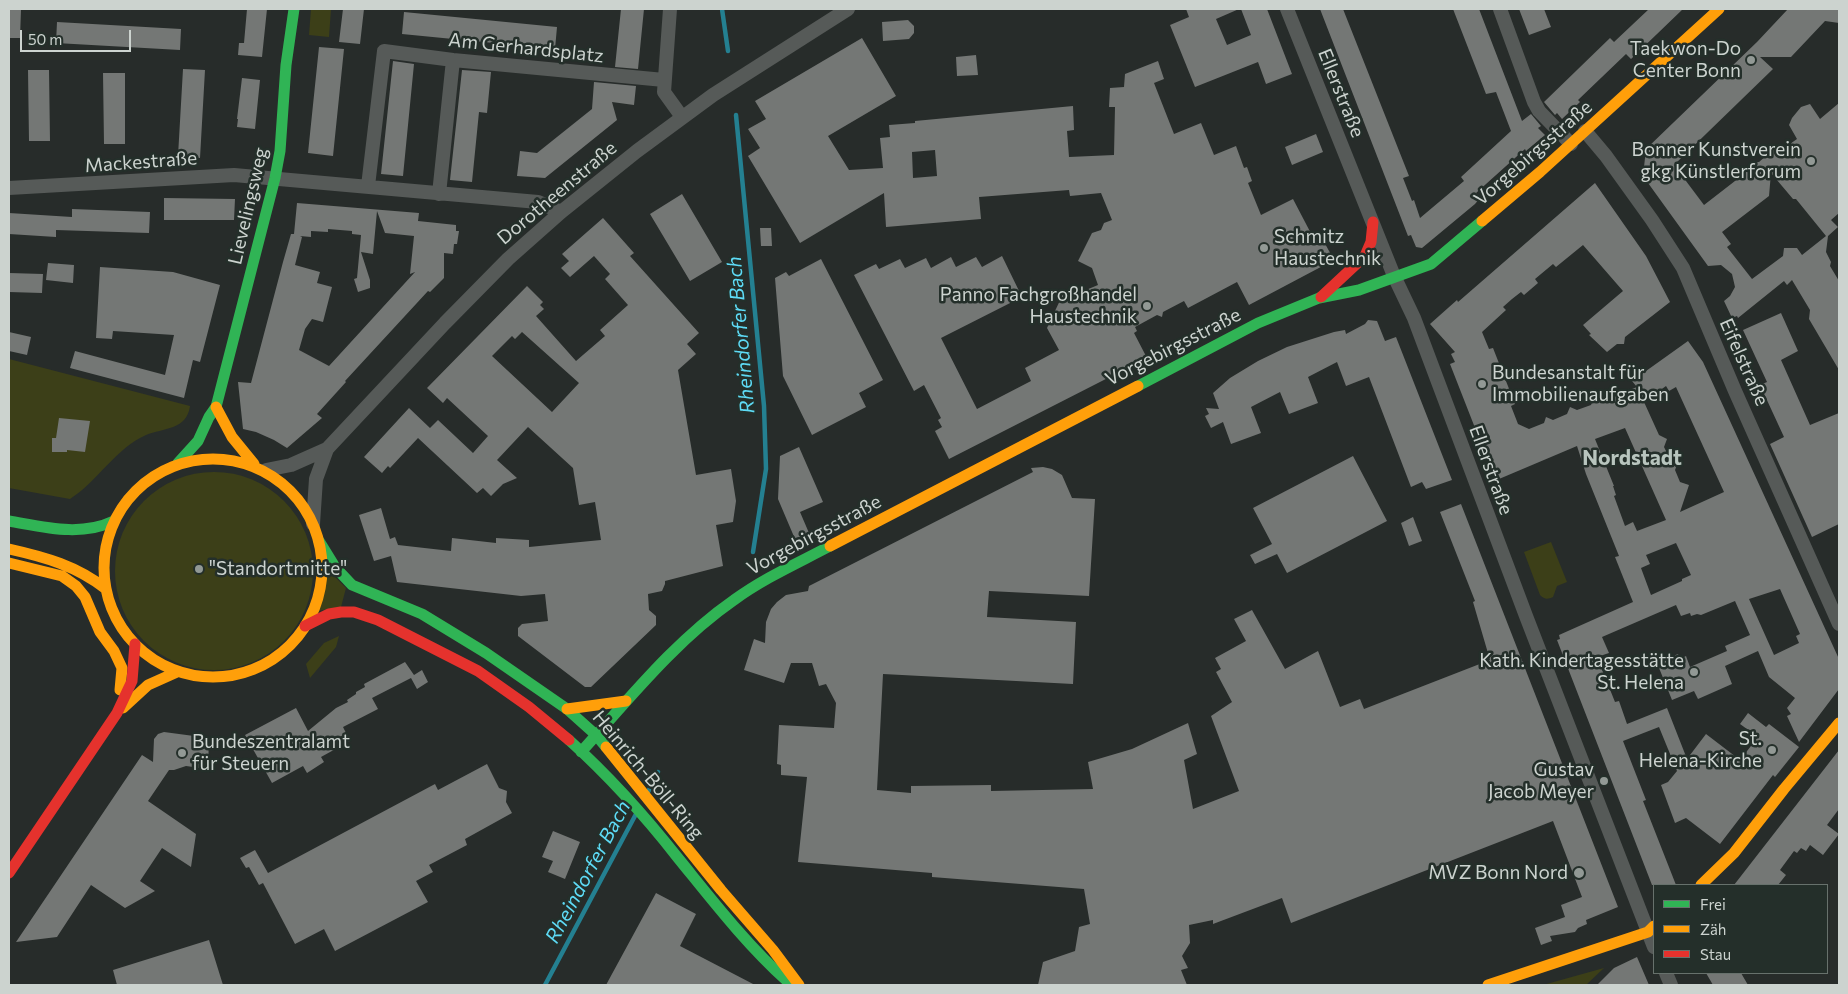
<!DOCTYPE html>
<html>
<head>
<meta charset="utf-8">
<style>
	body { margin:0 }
	#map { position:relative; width:1848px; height:994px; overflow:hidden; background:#272c2a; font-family:Commissioner,sans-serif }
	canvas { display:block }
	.frame { position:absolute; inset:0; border:10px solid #ccd3cf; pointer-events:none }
	.legend { position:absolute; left:1653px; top:884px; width:175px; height:90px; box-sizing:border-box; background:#242f2a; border:1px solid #67716c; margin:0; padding:6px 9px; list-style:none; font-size:15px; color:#ccd3cf }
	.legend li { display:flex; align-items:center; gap:10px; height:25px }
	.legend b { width:25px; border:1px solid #67716c }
	.scale { position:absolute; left:20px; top:30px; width:111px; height:22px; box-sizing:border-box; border:2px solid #ccd3cf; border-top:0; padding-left:6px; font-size:15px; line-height:18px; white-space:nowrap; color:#ccd3cf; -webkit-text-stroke:4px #242f2a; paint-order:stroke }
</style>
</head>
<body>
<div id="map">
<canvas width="1848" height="994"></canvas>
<div class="frame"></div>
<ul class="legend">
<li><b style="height:6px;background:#30b455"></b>Frei</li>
<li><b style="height:6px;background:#ff9f0a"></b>Zäh</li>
<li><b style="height:6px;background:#e5322d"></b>Stau</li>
</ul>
<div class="scale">50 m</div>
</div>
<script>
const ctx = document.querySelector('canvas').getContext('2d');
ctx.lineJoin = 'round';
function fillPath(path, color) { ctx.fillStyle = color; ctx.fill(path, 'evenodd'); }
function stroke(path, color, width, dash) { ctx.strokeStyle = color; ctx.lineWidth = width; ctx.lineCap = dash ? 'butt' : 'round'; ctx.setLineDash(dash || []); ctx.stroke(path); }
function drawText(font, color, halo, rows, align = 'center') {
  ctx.font = font + ' Commissioner,sans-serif'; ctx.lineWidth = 5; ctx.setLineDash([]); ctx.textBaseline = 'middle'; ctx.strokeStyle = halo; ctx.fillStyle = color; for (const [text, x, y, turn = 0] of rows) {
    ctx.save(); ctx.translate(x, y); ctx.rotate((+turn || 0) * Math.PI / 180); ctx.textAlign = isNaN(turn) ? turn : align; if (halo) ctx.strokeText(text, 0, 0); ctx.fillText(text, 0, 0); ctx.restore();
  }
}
const green = new Path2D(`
	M311,9h20l-2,28 -20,-2z
	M9,359l181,47c-3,24 -27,22 -44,29 -30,13 -49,47 -76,64l-61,-11z
	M115 571a99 99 0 1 1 198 0a99 99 0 1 1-198 0Z
	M1551,542l16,40 -10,4 -4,11c-5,2 -8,3 -13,-2l-16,-43z
	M324,568h2l20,20 -5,19 -24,4 6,-25z
	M339,636l-3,11 -26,31 -4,-14 18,-21z
	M1604,968l-18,17h-43z`);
const stream = new Path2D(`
	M722,9l6,42
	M736,115l28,291 2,63 -13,83
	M648,792l10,-20
	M545,985l91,-171`);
const building = new Path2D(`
	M9,9h12l-1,29h-11z
	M247,9h20l-5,48 -24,-2 1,-12h5z
	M343,9h21l-4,35 -21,-2z
	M621,9h23l-6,60 -23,-2z
	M1186,9h53l-23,10 11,26 24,-10 -10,-26h26l25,65 -26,10 -8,-22 -63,25 -25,-62 19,-8z
	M1320,9h23l66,167 -6,2 9,23 2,-1 6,18 44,-37 -3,-4 50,-46 -15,-39 -10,2 -33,-85h26l43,112 9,-7 10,12 -3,2 7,7 -19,16 -1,-2 -49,44 4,5 -5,6 -53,44 -6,-1 -5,-12 -3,1z
	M1519,9h25l7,18 -22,8z
	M1649,9h34l-52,50 -5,-5 -48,46 2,2 -18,17 -5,-6 -2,2 -11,-13 66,-64 4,4z
	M1788,9h51v14l-14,-2 -34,36h-31l13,12 -99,96 30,40 40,-31v-3l12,-9h3l15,-13 4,6 9,-9 10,-7 -8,-14 3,-7 9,-11 9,-3 10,15 19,-16v110l-8,7 7,7 -10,9 -2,16 5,10 -1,4 9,15v89l-30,-51 1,-9 -18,-30 -5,5 -3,-4 -46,37 -1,-2 -5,2 -8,-17 6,-5 5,-9 -3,-13 -11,-9 -13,1 -65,-90 3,-27 111,-107zM1771,173l22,26h3l30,37 -24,19 -5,-7h-13l-1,8 -31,23 -25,-32 4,-3 -9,-12 47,-36z
	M404,12l153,15 -2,22 -153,-15z
	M908,20l6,6v7l-5,6 -26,2 -1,-19z
	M57,22l124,7 -1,21 -124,-7z
	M862,38l34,58 -68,40 21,34 34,-2 -3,-30 10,-1 -1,-12 26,-2v-2l158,-15 1,24 -7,1 2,26 45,-2 1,-48h-6l1,-19 14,-1 1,-13 33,-13 6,18 -10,4 20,51 27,-11 13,32 22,-9 8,22 3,-1 5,14 -4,2 13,32 32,-16 23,44 7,-3 11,20 -85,45 -12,-23 -49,26 -4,-7 -21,11 -1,5 -5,-2 -22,12 2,4 -3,2 13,25 -198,101 -14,-28 7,-4 -4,-7 3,-2 -17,-33 -10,6 -60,-116 22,-11 3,5 21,-10 5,9 21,-10 5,10 20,-11 5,10 20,-10 6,10 20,-11 20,41 -81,41 36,71 54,-28 -6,-13 34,-18 -12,-22 16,-34 6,3 29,-12 -6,-17 -14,-7 14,-28 9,-3 3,-7 8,-3 -11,-27 -31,3 -1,-6 -90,7 2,22 -95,8 -2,-34 -84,50 -52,-87 12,-8 -12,-19 18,-10 -11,-18zM935,150l2,26 -24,2 -1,-26z
	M319,47l25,2 -11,107 -25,-3z
	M976,55l2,20 -21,1 -1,-19z
	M393,61l21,3 -11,112 -22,-2z
	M183,69l22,1 -5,88 -22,-2z
	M28,70h21l1,71h-21z
	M462,70l29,2 -4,41 -8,-1 -7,70 -22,-2z
	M103,73h22v71h-21z
	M242,78l18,2 -5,49 -18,-2 1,-8h-1z
	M594,82l42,4 -2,19 -22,-3 5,18 -72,58 -28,-2 3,-25 17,2 55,-44z
	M1316,134l7,18 -31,13 -7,-18z
	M1595,183l51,73 24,46 -45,35 -1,7h-7l-10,8 -18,-17 2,-1 -8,-9 40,-34 -40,-46 -27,22 -3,-3 -18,15 3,4 -14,12 -3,-3 -9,7 -9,8 3,3 -24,22 7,17 4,-1 22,56 -4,2 7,18 11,5 15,-6 2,-6 7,3 14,-6 3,-7 7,3 14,-5 3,-7 7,3 36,-14 -5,-6 56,-40 15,21 136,297v30l-40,53 -12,-26 4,-2 -4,-6 8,-10 -26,-21 -11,-26 -33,15 7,18 -34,15 -4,-8 -22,9 -15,-37 21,-9 2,5 6,-3 4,11 37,-16 -2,-5 25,-11 -15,-34 -34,14 -4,-1 -6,2 -1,-3 -9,3 -5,-11 -74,32 7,16 -12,4 18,45 4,-1 8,23 40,-16 20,51 19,-25 34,26 18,-23 -18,-13 8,-11 18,14 3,-3 30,23 -24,30 -2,-2 -53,69 -34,-26 -11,5 -14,-38 7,-3 9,-11 -18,-44 -36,14 23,59 -3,1 33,84h-24l-95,-245 3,-1 -1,-4 74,-33 -18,-45 4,-1 -33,-82 -9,-28 -78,33 -9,-25 -4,2 -36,-92 5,-2 -4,-8 4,-2 -25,-28 27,-24 1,2zM1666,386l3,5 7,-4 48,105 -44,20 9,-27 -9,-3 -5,-12 3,-8 -8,-3 -6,-12 3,-8 -8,-4 -15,-33zM1625,428l41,92 -29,11 -4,-9 -8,4 -11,-30 2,-1 -3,-9h1l-19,-47zM1676,543l15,32 -9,4v2l-31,14 -10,-27 9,-4 -4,-9zM1780,589l20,45 -4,2 3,7 -25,12 -25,-56z
	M682,194l40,68 -32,19 -40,-67z
	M164,198l71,1 -1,21h-70z
	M297,203l122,10 -1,8 38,4v6h3l-2,13h-3l-1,10 -9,-1v25l-14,14 -2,-1 -83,90 1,1 -29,32 5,4 -35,30 -13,-8 -18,-8 -13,-3 -5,-47 13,1 32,-121 8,-28h3zM377,211l8,22 29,3 -4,38 5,-2 -86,94 -30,-16 6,-21 7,-10 11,3 9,-35 -15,-4 3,-11 -25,-7 7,-28 -2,-1 11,1v-6l17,1v-3l24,2v3l9,1 -4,43 -3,1 4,13 12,-4v-8l-9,-28 12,2z
	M72,209l78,3 -1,21 -93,-3v7l-47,-3v-21l63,4z
	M603,218l31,35 -4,3 69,77 -12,11 9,10 -18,16 18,105 35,-6 5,32 -3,21 -17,3 7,41 -58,15v3l-3,7 -14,3 1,16 7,6v9l-65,62h-6l-67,-51v-8l4,-4 26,-3 -3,-27 -24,2 -124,-14 -6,-26 -17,5 -15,-46 22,-7 9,31 5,-2 3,8 53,6 1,-13 44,5v-5l33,2v7l72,-7 -6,-38 -16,3 -6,-37 -45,-41 -31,33 20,18 -14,6 -12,12 -8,-8 -6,5 -59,-55 -28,30 -2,-2 -6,7 -18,-16 45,-49 21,20 8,-8 35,33 15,-17 -41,-38 -4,5 -16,-15 100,-102 16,16 -3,3 4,4 -8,7 40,45 29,-25 -5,-6 28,-25 -23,-26 5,-5 -16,-18 -24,21 -9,-9 8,-7 -7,-7zM522,332l57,51 -27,29 -60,-56 20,-20 3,3z
	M760,228h11l1,18h-11z
	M821,259l62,121 -24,13 7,14 -54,28 -29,-59 -8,-98 11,-6 3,4z
	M48,263l26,2 -1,18 -27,-3z
	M100,267l73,5 47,13 -20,77 -7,-2 -9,38 -114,-30 5,-17 90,24 9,-40 -61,-4 -1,8 -16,-1z
	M9,273l34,1 -1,19 -33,-1z
	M1781,313l17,38 -17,9 29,65 29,-12v111l-27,13 -42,-93 14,-7 -24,-52 7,-3 -24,-52z
	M1368,320l9,1 8,20 11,-4 56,143 -26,9 -4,-7 -11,5 -42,-110 -23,9 -9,-24 -29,15 10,26 -29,11 -9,-22 -29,15 10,26 -30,11 -8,-22 -12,6 -6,-12 4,-2 -3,-6 13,1 -6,-16 17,-15 28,-17 29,-14 47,-15 11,-2 1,4 19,-10z
	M9,332l22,5 -4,18 -18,-4z
	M59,418l31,3 -5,31 -18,-2v2h-15v-14h4z
	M799,447l24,55 -23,10 9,21 -14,6 -17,-40 2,-43z
	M1353,456l34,65 -100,52 -10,-19 -22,10 -5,-9 22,-11 -19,-36z
	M1043,467l9,2 10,6 10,23 23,1 -6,97 -100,-5 -2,26 89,5 -3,62 -190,-10 -6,116 34,3v-7l80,-1v6l102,-2 -5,-27 44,-13 56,-26 9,31 -13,6 9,49 46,-18 -28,-75 21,-14 -16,-30 5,-3 -6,-11 31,-17 -12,-22 18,-9 33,59 33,-18 22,56 20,-8 4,10 126,-49 -17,-58 2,-1 -35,-89 21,-8 157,403 -32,13 1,4 -9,4 -3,4 -25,4 2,5 -11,4 -6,-17 30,-11 -4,-12 21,-8 -29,-76 -262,102 -9,-25 -69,26v-4l-24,5 1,18 -8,13 6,12 -7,2 6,15h-149l5,-23 32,-11 4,-24 11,-3 -6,-35 -152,-12v-4l-134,-11 9,-85 -26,-2v-10l-4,-1 2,-39 55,3 2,-25 -10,-19 -7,2 -7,-23h-21l-7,20 -40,-13 10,-31 11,4 1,-21 5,-13 6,-7 9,-7 22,-4 1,-5 224,-114 -2,-4z
	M1413,517l9,24 -13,5 -8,-23z
	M405,662l9,13 8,-5 6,12 -11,7 -6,-11 -39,20 6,11 -35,18 7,14 -29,16 3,5 -17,11 -4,-7 -31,17 -27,-48 51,-27 12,23 28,-23 12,-6 -1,-2 9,-6v-2l9,-5 -1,-3z
	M164,732l45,6 -1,31 -22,-3 -12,4h-5l-21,31 48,33 -5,33 -29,-19 -22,33 15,10 -30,17 -34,-23 -34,52 -41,5 126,-187 11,7 1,-23 4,-5z
	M1839,750v59l-12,16 12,9 -16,21 -13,-10 -4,6 -5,-3 -4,5 -3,-2 -14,19 6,5 -8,10h-44z
	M487,764l12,24 8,3 -1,11 6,11 -47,26 2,6 -38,20 4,7 -17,9 12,21 -93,49 -11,-22 -29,15 -32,-61 -4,2 -10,-18 -3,1 -6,-10 15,-8 13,23 167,-89 3,6z
	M553,831l27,11 -15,37 -17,-7 5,-11 -11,-4z
	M656,893l40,21 -16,32 75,39h-149z
	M209,940l14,45h-106l-4,-15z
	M1637,957l12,28h-52l17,-17z
	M1706,973h35l7,12h-35z`);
const street = new Path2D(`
	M670,9l-6,83 18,25
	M1287,9l107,267 20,42 112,298 128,331
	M1500,9l34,93 5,9 32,33
	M1585,131l21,25 46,64 31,48 52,123 104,233
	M368,186l16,-135 69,9 211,20
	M9,188l225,-13 304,27 23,10
	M439,194l14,-134
	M266,470l25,-5 36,-16 118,-126 63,-64 53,-47 76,-61 76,-56 135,-86
	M313,524l3,-45 11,-30
	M1666,973l5,12`);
const fast = new Path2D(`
	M1138,386l120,-63 61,-25 40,-8 72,-26 51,-43
	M178,463l20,-22 11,-24 7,-10 59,-229 5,-27 6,-86 8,-56
	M9,521c35,6 71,16 105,0
	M319,541l16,26 17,18 70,29 64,39 81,56 29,26 10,12
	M569,740c40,36 76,76 109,118 35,43 68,86 109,123
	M581,752c48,-53 94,-111 153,-152 30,-22 64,-37 96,-54`);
const slow = new Path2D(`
	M1482,221l58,-49 179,-163
	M216,407l16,30 22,27
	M104 568a109 109 0 1 1 218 0a109 109 0 1 1-218 0Z
	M830,546l308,-160
	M9,549c36,8 68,17 97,40
	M9,563l53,13 14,10 9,11 15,35 14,19 8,17 -2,22
	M123,708l25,-23 29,-13
	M567,709l59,-8
	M606,747l115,143 52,60 26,35
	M1701,885l33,-32 50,-64 55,-66
	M1488,985l160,-53 6,-6`);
const jam = new Path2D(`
	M1321,297l44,-41 6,-14 2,-20
	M305,626l24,-12 12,-2h13l24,8 100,51 51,36 40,33
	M9,873l108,-160 15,-32 3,-37`);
const markers = [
	[1751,60,5,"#929995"],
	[1811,161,5,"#929995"],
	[1264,248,5,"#929995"],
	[1147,306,5,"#929995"],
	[1482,384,5,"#929995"],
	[199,569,5,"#929995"],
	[1694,672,5,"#929995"],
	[1772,750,5,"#929995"],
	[182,753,5,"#929995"],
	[1604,781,5,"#929995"],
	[1579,873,6,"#929995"]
];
const streetNames = [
	["Am Gerhardsplatz",526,48,6],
	["Ellerstraße",1341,93,68],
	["Vorgebirgsstraße",1533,153,-41],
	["Mackestraße",141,162,-4],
	["Dorotheenstraße",557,193,-40],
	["Lievelingsweg",248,206,-77],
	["Vorgebirgsstraße",1173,347,-27],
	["Eifelstraße",1744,362,66],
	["Ellerstraße",1491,470,70],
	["Vorgebirgsstraße",814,535,-28],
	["Heinrich-Böll-Ring",648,775,50]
];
const poiNames = [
	["Taekwon-Do",1741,49],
	["Center Bonn",1741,71],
	["Bonner Kunstverein",1801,150],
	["gkg Künstlerforum",1801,172],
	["Schmitz",1274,237,"left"],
	["Haustechnik",1274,259,"left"],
	["Panno Fachgroßhandel",1137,295],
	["Haustechnik",1137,317],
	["Bundesanstalt für",1492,373,"left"],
	["Immobilienaufgaben",1492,395,"left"],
	["\"Standortmitte\"",209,569,"left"],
	["Kath. Kindertagesstätte",1684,661],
	["St. Helena",1684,683],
	["St.",1762,739],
	["Helena-Kirche",1762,761],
	["Bundeszentralamt",192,742,"left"],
	["für Steuern",192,764,"left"],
	["Gustav",1594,770],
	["Jacob Meyer",1594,792],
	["MVZ Bonn Nord",1568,873]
];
const waterNames = [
	["Rheindorfer Bach",741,335,-95],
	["Rheindorfer Bach",588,872,-62]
];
const quarterNames = [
	["Nordstadt",1632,458]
];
fillPath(green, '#3c3f18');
stroke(stream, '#248091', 4.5);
fillPath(building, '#747775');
stroke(street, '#565a58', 14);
stroke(fast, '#30b455', 11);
stroke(slow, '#ff9f0a', 11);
stroke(jam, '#e5322d', 11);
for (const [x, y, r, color] of markers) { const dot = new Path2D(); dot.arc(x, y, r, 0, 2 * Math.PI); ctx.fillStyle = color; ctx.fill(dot); stroke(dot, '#242f2a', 2); }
drawText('19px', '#ccd3cf', '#242f2a', streetNames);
drawText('19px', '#ccd3cf', '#242f2a', poiNames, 'right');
drawText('italic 20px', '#5edbf6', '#242f2a', waterNames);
drawText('bold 21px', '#b8c5be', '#242f2a', quarterNames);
</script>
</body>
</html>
